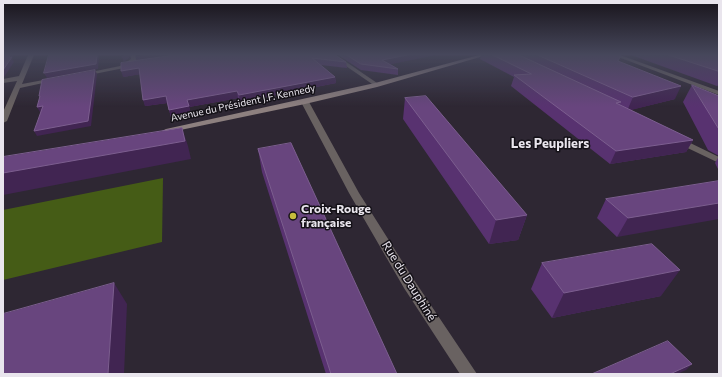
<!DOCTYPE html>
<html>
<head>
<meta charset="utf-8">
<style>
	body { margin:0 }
	#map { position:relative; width:722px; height:377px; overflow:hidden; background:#2e2733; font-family:Commissioner,sans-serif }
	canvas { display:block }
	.frame { position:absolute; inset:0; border:4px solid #e9e5ed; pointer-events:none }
</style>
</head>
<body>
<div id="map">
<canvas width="722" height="377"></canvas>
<div class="frame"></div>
</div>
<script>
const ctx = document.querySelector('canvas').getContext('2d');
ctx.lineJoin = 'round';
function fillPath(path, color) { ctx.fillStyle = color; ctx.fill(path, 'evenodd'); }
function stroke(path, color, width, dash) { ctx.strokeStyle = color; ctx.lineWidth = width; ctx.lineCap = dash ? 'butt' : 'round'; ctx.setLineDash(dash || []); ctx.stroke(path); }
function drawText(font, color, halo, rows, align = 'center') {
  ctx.font = font + ' Commissioner,sans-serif'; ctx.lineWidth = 3; ctx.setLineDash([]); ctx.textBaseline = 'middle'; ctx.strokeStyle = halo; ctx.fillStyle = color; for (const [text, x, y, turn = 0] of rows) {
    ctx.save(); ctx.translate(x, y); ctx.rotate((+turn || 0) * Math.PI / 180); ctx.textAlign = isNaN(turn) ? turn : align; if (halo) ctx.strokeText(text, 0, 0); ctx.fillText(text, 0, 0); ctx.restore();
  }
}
const green = new Path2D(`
	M163,178l-1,64 -159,38v-70z`);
const street = new Path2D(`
	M28,55h6l-12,29 32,-6 3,2 -37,8 -13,33 -4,2v-11l14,-31 -14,2v-4l16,-3z
	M130,55h6l1,5 -13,8 -40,8 -3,-2 39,-8 11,-7z
	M330,55h6l44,30 -5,1z
	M613,55h7l99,36v4z
	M302,100l7,2 50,91 55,87 63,94h-17l-56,-86 -55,-95 -48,-91z
	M678,137l41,20v6l-44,-21v-4z`);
const secondary = new Path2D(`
	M479,55h8l-110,32 -72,17 -139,29 -4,-2 4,-2 209,-46z`);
const wall = new Path2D(`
	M335,55l11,7 1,6 -26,-3 14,12 1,6 -96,19 -2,-4 -49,9 2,6 -20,4 -4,-14 -22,3 -5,-32 -17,3 14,-16z
	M338,55h97l-45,9 8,5v6l-37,-5z
	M481,55h140l-3,6 57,38 -45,11 63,30 -7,12 -76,12 -99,-78 3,-9 -34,-18z
	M631,55h88v30l-2,1z
	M692,85l27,11v72l-1,1 -3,-6 4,-7 -11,-6 -25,-48z
	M405,98l122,117 -9,25 -29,4 -86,-125z
	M258,149l139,225h-71l-64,-202z
	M719,181l-102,56 -20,-19 9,-19z
	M542,263l119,33 -109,22 -21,-29z`);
const shadedWall = new Path2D(`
	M10,55h4l-2,4 2,3 -10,15 -1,1v-8z
	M97,55h2l-1,14 -51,9 -3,-5z
	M124,55h6l-1,3 -5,4 -3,-6z
	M143,55h39l-45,7 -2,-6z
	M407,55h28l-53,11v-6z
	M139,68l3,6 -19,3 -2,-6z
	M95,70l2,4 -6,52 -54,10 -3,-5z
	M335,77l1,6 -96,19 -1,-7z
	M681,86l-6,13 -48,12 6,-14z
	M237,91l1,7 -49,9 -2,-7z
	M166,96l2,7 -23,3 -2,-6z
	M43,106l3,5 -6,1 -3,-5z
	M189,106l2,7 -20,4 -2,-7z
	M182,128l6,18 3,13 -188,36v-22z
	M693,140l-7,12 -76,12 6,-13z
	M719,203v16l-102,18 11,-19z
	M527,215l-9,25 -29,4 7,-24z
	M680,270l-19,26 -109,22 12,-25z
	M114,283l13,21 -3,70h-16z
	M692,364l-6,6 -9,4h-7z`);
const building = new Path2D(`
	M3,55h7l-1,3 3,-1 -9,13z
	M49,55h48l-1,9 -52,9z
	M175,55h160l11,7 -34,-4 23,19 -96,18 -2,-4 -50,9 2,6 -20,4 -3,-14 -23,4 -4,-32 -18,3v-8z
	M347,55h60l-25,5 16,9 -37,-5z
	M493,55h26l102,47 -5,1 77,37 -77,11 -102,-76 17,-1z
	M538,55h83l-3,6 63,25 -48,11z
	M669,55h50v16z
	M95,70l-7,51 -54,10 9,-25 -6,1 3,-11h-1l3,-16z
	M692,85l27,11v33z
	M426,96l101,119 -31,5 -91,-122z
	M182,128l3,13 -182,32v-16z
	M291,143l106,231h-66l-73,-225z
	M719,181v22l-91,15 -22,-19z
	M652,244l28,26 -116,23 -22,-30z
	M114,283l-6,91h-105v-60z
	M668,341l24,23 -22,10h-78z`);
const markers = [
	[293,216,4,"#c6bc3c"]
];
const farStreetnames = [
	["Avenue du Président J.F. Kennedy",243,103,-12]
];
const poiNames = [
	["Croix-Rouge",301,209],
	["française",301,223]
];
const streetNames = [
	["Rue du Dauphiné",409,281,58]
];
const neighbourhoodNames = [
	["Les Peupliers",550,144]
];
fillPath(green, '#455c16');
fillPath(street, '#696261');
fillPath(secondary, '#8d807f');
fillPath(wall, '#583270');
fillPath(shadedWall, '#412552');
fillPath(building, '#68457e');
stroke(building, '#7c5e8f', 1);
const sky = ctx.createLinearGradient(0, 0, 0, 107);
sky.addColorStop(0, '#19151c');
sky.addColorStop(0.51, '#46475b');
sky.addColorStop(1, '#46475b00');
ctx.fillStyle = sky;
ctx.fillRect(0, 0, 722, 107);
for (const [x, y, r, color] of markers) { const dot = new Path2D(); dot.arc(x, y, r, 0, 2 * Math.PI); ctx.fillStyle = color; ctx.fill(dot); stroke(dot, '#141117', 1.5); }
drawText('10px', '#e9e5ed', '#141117', farStreetnames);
drawText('bold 12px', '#e9e5ed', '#141117', poiNames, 'left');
drawText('12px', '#e9e5ed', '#141117', streetNames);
drawText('bold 13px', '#e9e5ed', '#141117', neighbourhoodNames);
</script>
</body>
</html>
